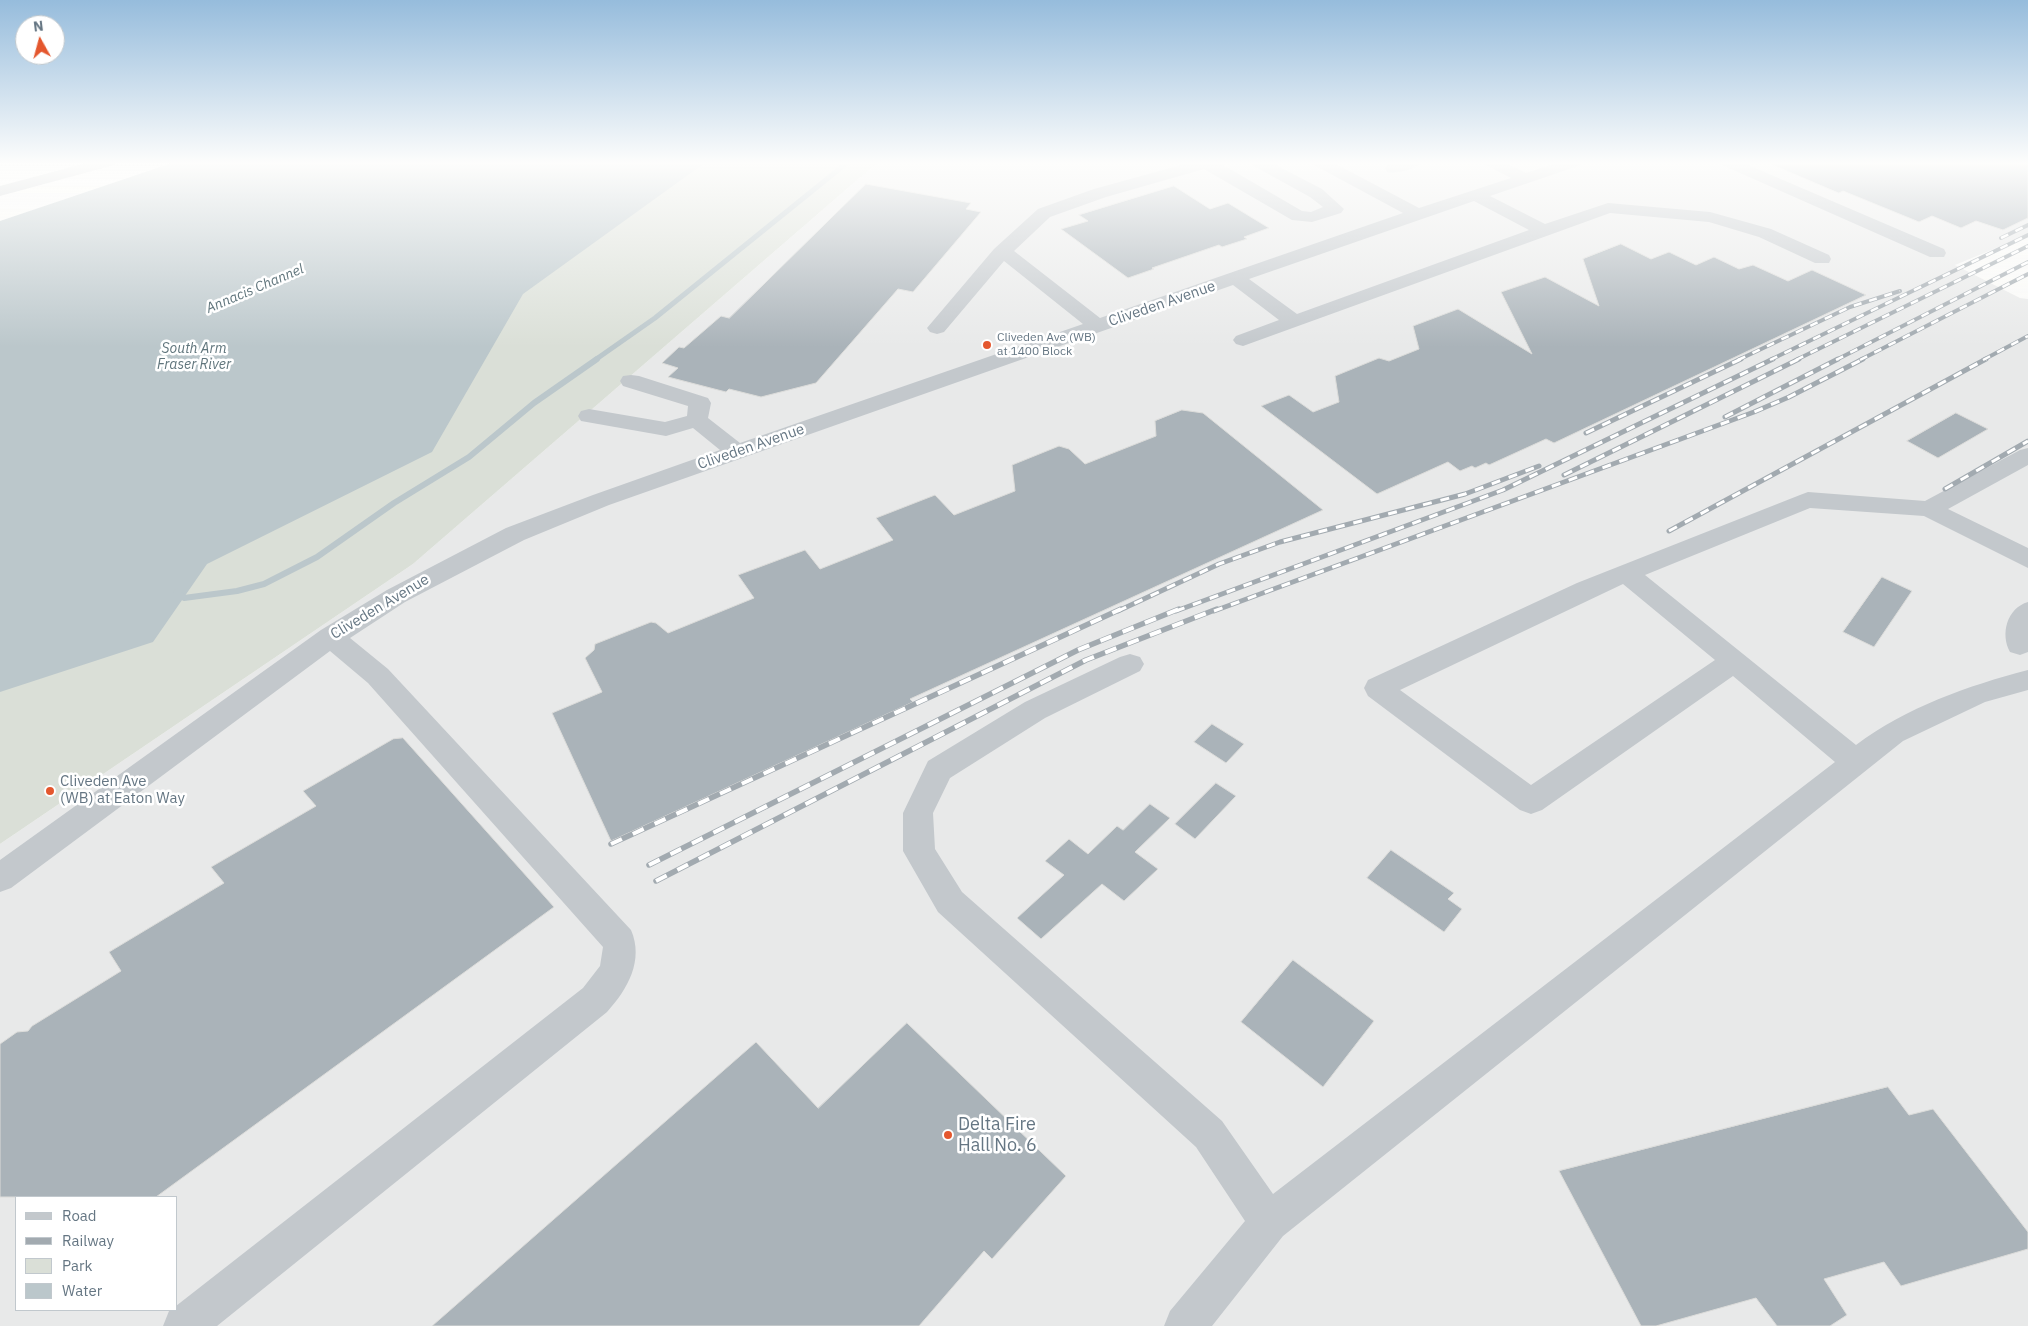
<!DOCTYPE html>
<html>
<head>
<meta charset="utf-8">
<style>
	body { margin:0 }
	#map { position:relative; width:2028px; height:1326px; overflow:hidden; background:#fafaf8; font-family:"IBM Plex Sans",sans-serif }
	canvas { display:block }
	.legend { position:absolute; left:15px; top:1196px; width:162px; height:115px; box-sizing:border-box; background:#fff; border:1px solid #c1c8cd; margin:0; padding:6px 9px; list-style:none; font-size:15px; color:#657683 }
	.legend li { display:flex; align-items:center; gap:10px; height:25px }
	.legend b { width:25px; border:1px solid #c1c8cd }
	.north { position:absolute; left:15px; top:15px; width:50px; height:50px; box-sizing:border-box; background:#fff; border:1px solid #c1c8cd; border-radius:50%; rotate:353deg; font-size:14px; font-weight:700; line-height:20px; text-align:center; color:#657683 }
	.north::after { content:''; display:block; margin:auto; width:18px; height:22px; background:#e4572e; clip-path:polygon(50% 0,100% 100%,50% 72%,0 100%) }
</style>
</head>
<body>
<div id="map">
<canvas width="2028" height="1326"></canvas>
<ul class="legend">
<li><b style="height:6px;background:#c3c8cc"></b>Road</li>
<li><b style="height:6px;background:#a2aab0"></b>Railway</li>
<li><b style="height:14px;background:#dadfd7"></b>Park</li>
<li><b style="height:14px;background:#bbc7cb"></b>Water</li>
</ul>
<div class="north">N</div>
</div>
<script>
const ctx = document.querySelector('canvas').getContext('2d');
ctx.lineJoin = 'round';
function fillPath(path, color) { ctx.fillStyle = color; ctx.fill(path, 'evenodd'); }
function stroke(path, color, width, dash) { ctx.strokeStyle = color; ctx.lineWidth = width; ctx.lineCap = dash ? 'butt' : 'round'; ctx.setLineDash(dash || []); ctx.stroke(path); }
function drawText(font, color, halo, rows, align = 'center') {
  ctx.font = font + ' "IBM Plex Sans",sans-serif'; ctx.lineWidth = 5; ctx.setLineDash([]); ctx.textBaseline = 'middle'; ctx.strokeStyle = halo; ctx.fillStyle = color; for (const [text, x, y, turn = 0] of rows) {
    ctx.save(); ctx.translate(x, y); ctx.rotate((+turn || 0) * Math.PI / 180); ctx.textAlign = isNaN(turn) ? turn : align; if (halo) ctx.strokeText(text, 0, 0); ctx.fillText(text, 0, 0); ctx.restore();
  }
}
const built = new Path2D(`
	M878,162h1150v73l-73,30 65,33 8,1v1027h-2028v-482l413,-280zM16,1197h160v113h-160z`);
const green = new Path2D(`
	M682,162h196l-465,402 -413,280v-296z`);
const water = new Path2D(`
	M175,162h531l-183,132 -91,158 -225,112 -54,78 -153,50v-471z`);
const streamFar1 = new Path2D(`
	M595,360l60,-42 193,-156`);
const stream = new Path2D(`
	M177,592l7,6 53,-7 27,-7 53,-27 77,-54 75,-46 65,-54 63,-44`);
const building = new Path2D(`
	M1766,162h68l5,2 6,-2h183v56l-25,12 -27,-9 -15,7 -29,-12 -13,6 -76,-31 -4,2z
	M866,184l105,19 -5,6 15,3 -68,80 -15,-3 -82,94 -55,14 -32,-8 -3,3 -58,-15 10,-9 -16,-5 17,-16 5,1 37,-32 8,2z
	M1174,186l36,23 18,-6 41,25 -25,9 3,2 -25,8 -3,-2 -67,23 2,1 -26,9 -67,-49 27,-8 -9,-6z
	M1621,244l30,15 18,-7 27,13 18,-8 25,12 14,-4 35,16 24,-11 54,25 -312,148 -8,-4 -57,26 -3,-2 -11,5 -3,-2 -12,5 -12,-9 -71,32 -116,-88 28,-11 24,17 26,-10 -4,-26 44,-18 10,3 30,-12 -6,-23 45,-17 74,45 -31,-62 44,-15 54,29 -16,-47z
	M1182,410l21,3 120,97 -413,189 3,3 -302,139 -59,-128 50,-21 -17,-34 9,-8 1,-6 56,-22 5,1 12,10 86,-35 -16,-23 67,-25 15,19 73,-29 -17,-22 59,-23 19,20 61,-24 -3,-26 47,-19 10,3 16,15 71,-28 -1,-15z
	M1956,413l32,16 -50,29 -31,-17z
	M1882,577l30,14 -38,56 -31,-15z
	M1212,724l32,20 -18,19 -32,-21z
	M403,738l151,169 -398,290h-156v-153l17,-12 11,-1 4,-5 89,-55 -12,-19 115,-69 -13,-16 105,-61 -13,-15 90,-52z
	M1216,783l20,13 -41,43 -20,-15z
	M1150,804l20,14 -35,34 23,17 -34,32 -22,-17 -61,55 -24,-21 47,-43 -19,-14 24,-22 19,15 29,-28 6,4z
	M1391,850l63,43 -6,6 14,10 -18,23 -77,-54z
	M1293,960l81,61 -51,66 -82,-65z
	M907,1023l159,153 -74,83 -8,-8 -65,75h-487l324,-284 62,66z
	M1888,1087l21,28 24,-6 95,123v17l-127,37 -17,-24 -60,17 23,36 -17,11h-53l-21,-28 -100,28h-15l-82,-155z`);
const minor = new Path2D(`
	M90,162h26l-2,3 -114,31v-10z
	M1192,162h26l84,49 9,1 12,-5 -13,-10 -58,-32 -2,-3h20l52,27 22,20 -3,4 -29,9 -20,-2 -88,-51 -98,28 -56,20 -36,34 86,67 303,-105 -89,-48 -2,-3h20l87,46 92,-30 -25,-13 -2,-3h20l22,11 33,-11h24l-2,3 -91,31 55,28 63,-21 102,9 61,17 58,26 2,4 -2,4h-14l-56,-26 -50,-15 -99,-9 -367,133 -7,-2 -3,-4 3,-4 43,-16 -46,-35 -624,220 -85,35 -119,62 -55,36 38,31 243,261c13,30 -3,59 -24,82l-390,314h-54l6,-15 7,-1v-4l407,-318 17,-22 3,-19 -235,-264 -38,-32 -319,237 -11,4v-32l321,-230 66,-40 119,-62 87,-33 127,-45 -27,-22 -27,8 -85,-15 -3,-5 3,-5 8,-2 76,13 22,-6 1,-10 -65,-20 -3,-5 3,-5 8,-1 8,1 69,22 3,5 -3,15 32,25 343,-119 -79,-63 -60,71 -7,2 -7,-2 -3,-4 67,-79 44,-40 56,-20zM1474,201l55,29 -232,84 -48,-35z
	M1396,162h25c-6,8 -25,12 -34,10l-2,-4 2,-4z
	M1720,162h21l203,87 2,4 -2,4h-14l-208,-92z
	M2028,448v17l-80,44 80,39v20l-104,-52 -114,-8 -165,67 211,170c51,-38 111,-59 172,-75v20l-43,12 -82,39 -620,495 -71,90h-48l6,-15 75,-90 -49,-74 -258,-235 -35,-61v-38l25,-52 97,-59 95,-45 10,-3 10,3 4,7 -4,7 -95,47 -95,60 -17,35 2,36 27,43 260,229 51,73 562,-432 -102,-86 -191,134 -11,4 -11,-4 -152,-114 -4,-8 4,-8 209,-97 223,-88 8,-3 117,9 95,-51zM1623,584l92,76 -184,125 -131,-95z
	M2028,602v50l-8,3 -10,-3c-10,-18 -3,-44 18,-50z`);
const railFar2 = new Path2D(`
	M2001,238l27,-13
	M1738,360l112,-53 50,-16
	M1770,360l258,-125
	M1796,360l232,-114
	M1836,360l192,-98
	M1860,360l168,-86
	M1983,360l45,-24`);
const railFar1 = new Path2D(`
	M1725,417l113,-58
	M1586,433l155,-74
	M1564,475l235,-116
	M1945,489l83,-48
	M1669,531l317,-172
	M1118,611l101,-47 61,-22 185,-48 74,-28
	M1176,611l327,-121 270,-131
	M1214,611l540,-199 35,-15 74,-38`);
const rail = new Path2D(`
	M611,844l510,-235
	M649,865l429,-215 101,-41
	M656,881l430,-221 131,-51`);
const markers = [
	[987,345,5,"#e4572e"],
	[50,791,5,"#e4572e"],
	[948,1135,5,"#e4572e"]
];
const farPoinames = [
	["Cliveden Ave (WB)",997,338],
	["at 1400 Block",997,352]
];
const farWaternames = [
	["Annacis Channel",255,289,-23],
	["South Arm",194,349],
	["Fraser River",194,365]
];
const streetNames = [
	["Cliveden Avenue",1162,304,-19],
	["Cliveden Avenue",751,447,-19],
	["Cliveden Avenue",380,607,-31]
];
const poiNames = [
	["Cliveden Ave",60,782],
	["(WB) at Eaton Way",60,799]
];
const nearPoinames = [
	["Delta Fire",958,1125],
	["Hall No. 6",958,1146]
];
fillPath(built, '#e8e9e9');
fillPath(green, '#dadfd7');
fillPath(water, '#bbc7cb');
stroke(streamFar1, '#bbc7cb', 5);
stroke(stream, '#bbc7cb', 6);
fillPath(building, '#aab3b9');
stroke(building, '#dcdcda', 1);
fillPath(minor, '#c3c8cc');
stroke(railFar2, '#a2aab0', 4);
stroke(railFar1, '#a2aab0', 5);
stroke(rail, '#a2aab0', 5.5);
stroke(railFar2, '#fff', 2.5, [8]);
stroke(railFar1, '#fff', 3, [9]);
stroke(rail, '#fff', 4, [12]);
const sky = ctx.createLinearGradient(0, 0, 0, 347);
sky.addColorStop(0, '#96bcdc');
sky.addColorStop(0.47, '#fdfdfc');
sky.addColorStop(1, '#fdfdfc00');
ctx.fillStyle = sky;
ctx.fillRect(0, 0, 2028, 347);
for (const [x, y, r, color] of markers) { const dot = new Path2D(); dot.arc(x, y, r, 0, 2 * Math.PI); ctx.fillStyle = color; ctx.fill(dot); stroke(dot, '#fff', 2); }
drawText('12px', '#657683', '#fff', farPoinames, 'left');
drawText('italic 14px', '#60757c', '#fff', farWaternames);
drawText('15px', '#657683', '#fff', streetNames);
drawText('15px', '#657683', '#fff', poiNames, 'left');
drawText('18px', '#657683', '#fff', nearPoinames, 'left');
</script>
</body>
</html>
